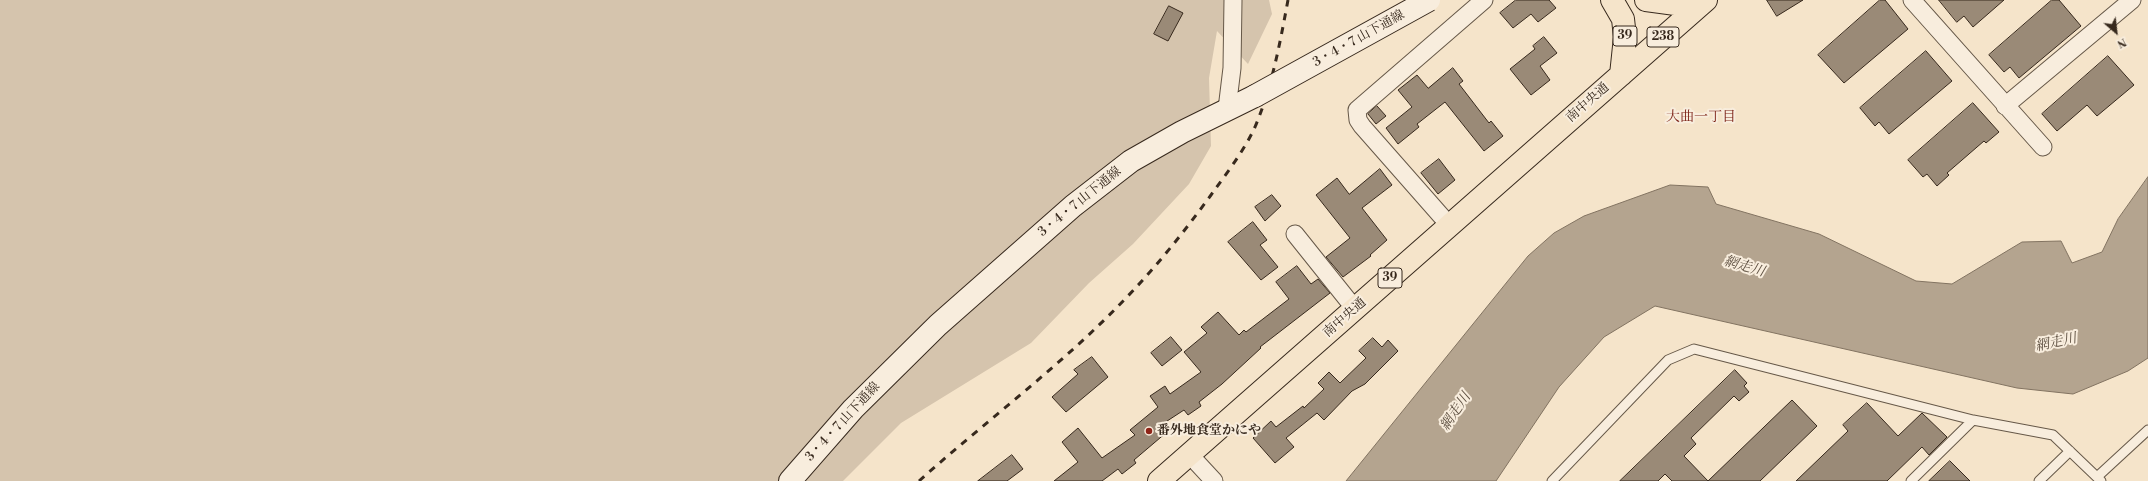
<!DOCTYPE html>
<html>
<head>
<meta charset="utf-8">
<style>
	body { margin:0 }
	#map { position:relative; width:2148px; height:481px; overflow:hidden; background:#f5e4ca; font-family:"Libre Bodoni",serif }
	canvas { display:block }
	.north { position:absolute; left:2096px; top:12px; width:40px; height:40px; -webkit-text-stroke:3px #f8eddd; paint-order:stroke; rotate:152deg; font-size:11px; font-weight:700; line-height:16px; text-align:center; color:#37291d }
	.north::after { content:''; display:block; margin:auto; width:14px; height:18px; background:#37291d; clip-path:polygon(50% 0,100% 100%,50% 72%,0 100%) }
</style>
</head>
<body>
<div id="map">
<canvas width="2148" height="481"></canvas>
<div class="north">N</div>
</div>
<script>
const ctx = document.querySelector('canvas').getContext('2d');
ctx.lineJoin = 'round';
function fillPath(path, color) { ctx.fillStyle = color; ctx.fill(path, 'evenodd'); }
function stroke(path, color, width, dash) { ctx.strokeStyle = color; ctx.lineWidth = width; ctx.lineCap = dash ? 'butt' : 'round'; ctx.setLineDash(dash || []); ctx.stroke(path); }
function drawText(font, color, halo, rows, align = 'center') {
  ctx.font = font + ' "Libre Bodoni","Noto Serif JP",serif'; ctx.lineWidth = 4; ctx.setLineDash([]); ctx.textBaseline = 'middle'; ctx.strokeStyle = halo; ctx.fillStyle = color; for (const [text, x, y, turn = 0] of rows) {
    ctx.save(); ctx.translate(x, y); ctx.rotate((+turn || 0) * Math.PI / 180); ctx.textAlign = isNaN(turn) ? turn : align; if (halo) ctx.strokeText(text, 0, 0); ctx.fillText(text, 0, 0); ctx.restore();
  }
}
const green = new Path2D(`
	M0,0h1269l3,14 -24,50 -31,-33 -8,47 2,68 -22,38 -56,60 -44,39 -58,60 -130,80 -58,58h-843z`);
const water = new Path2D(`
	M2148,177v181l-20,13 -55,23 -56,-6 -362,-82 -51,31 -45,50 -63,94h-150l182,-225 26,-23 30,-17 86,-31 38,2 8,17 103,30 97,47 36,3 70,-42 39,-1 11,22 30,-11 16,-33z`);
const building = new Path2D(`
	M1516,0h33l7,8 -18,14 -7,-8 -18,14 -13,-15z
	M1767,0h36l-26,16z
	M1880,0h5l23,29 -64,54 -26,-28z
	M1939,0h65l-31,27 -9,-11 -7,6z
	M2052,0h7l22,26 -62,52 -9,-11 -6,5 -15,-17z
	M1169,6l14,7 -15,28 -14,-7z
	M1544,37l13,16 -17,13 10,14 -19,15 -21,-26 25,-20 -2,-3z
	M1926,51l26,30 -63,53 -10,-12 -4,4 -15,-18z
	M2108,56l26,29 -37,31 -10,-11 -30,26 -15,-17z
	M1453,68l10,13 -4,3 30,39 2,-2 12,15 -19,15 -39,-49 -28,22 2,3 -21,17 -12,-16 26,-21 -14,-17 19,-15 11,13z
	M1973,103l26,29 -13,11 -2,-2 -37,32 2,2 -12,11 -10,-12 -4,3 -15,-17z
	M1377,106l9,10 -10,8 -8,-10z
	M1439,159l16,21 -17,14 -17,-21z
	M1380,169l12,16 -30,23 25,32 -17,15 1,1 -28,21 -17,-20 24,-19 -34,-43 21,-17 12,16z
	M1272,195l9,11 -16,15 -10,-14z
	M1253,222l14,18 -7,5 18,22 -17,13 -33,-38z
	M1297,266l14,18 7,-5 12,14 -70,54 1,1 -39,36 -23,18 2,4 -13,9 -4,-5 -23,15 6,7 -33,28 2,3 -14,11 -4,-5 -16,12h-48l24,-19 -16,-20 16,-14 24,30 33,-23 -5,-5 28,-23 -8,-11 15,-10 5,8 31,-22 -17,-20 23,-19 -6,-6 17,-15 21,23 5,-5 2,2 43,-33 -13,-17z
	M1171,337l11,13 -20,16 -11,-13z
	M1373,338l9,9 6,-7 10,11 -33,33 -13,7 -28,29 -7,-7 -31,25 8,9 -19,16 -22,-25 18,-17 5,6 27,-21 1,2 20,-19 -6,-6 11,-11 11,11 26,-25 -7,-7z
	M1092,357l16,20 -42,35 -14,-15 26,-23 -4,-4z
	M1735,370l12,13 -3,3 5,6 -10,9 -5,-5 -43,42 5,6 -12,12 24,25 84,-81 25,26 -57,55h-88l-7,-7 -7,7h-38z
	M1867,403l31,33 24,-23 25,24 -18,18 -7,-8 -35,34h-91l52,-50 -5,-6z
	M1012,455l11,14 -16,12h-29z
	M1950,461l20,20h-41z`);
const lane = new Path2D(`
	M2097,477l51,-47
	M1552,481l116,-121 26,-11 279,71 80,15 48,46
	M1911,481l62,-61
	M2039,481l31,-30`);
const street = new Path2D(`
	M1912,0l131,147
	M2005,106l127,-106
	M1227,109l5,-41 1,-68
	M1450,226l-88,-100 -4,-6 -1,-10 127,-110
	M1295,234l60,75
	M1189,454l25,27`);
const secondary = new Path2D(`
	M790,481l63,-72 85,-84 135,-119 58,-45 51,-29 73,-36`);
const highway = new Path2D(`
	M1612,0l11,19 2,18 -4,38
	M1646,0l52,7
	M1159,481l547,-481`);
const rail = new Path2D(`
	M919,481c68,-61 143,-116 206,-182 32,-33 59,-67 86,-104 15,-21 33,-44 44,-68 17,-40 25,-84 33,-127`);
const secondaryBridge = new Path2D(`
	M1255,96l174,-96`);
const markers = [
	[1149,431,4,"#8f2418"]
];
const shields = [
	[1625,36,24],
	[1663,37,32],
	[1390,278,24]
];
const shieldNames = [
	["39",1625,36],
	["238",1663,37],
	["39",1390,278]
];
const streetNames = [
	["3・4・7 山下通線",1359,39,-29],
	["南中央通",1588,103,-41],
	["3・4・7 山下通線",1080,202,-39],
	["南中央通",1345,318,-41],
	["3・4・7 山下通線",843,422,-47]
];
const poiNames = [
	["番外地食堂かにや",1157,431]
];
const neighbourhoodNames = [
	["大曲一丁目",1701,118]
];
const waterNames = [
	["網走川",1744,267,16],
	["網走川",2056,343,-12],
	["網走川",1456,412,-56]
];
fillPath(green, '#d5c4ad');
fillPath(water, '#b4a48f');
stroke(water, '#827361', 1);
fillPath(building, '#9a8a77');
stroke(building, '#37291d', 1);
stroke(lane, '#665848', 11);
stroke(street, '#665848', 19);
stroke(secondary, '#37291d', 24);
stroke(highway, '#37291d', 24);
stroke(lane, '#f8eddd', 9);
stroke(street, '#f8eddd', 17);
stroke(secondary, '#f8eddd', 22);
stroke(highway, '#f5e4ca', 22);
stroke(rail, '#37291d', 3, [7, 7]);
stroke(secondaryBridge, '#37291d', 24, []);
stroke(secondaryBridge, '#f8eddd', 22);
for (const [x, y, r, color] of markers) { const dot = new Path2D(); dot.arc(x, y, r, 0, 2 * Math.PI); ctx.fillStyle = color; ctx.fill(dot); stroke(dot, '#f8eddd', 1.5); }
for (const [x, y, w] of shields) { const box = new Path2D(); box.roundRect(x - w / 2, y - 10, w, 20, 3); ctx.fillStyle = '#f8eddd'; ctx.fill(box); stroke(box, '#37291d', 1); }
drawText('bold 12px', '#37291d', null, shieldNames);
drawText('13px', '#37291d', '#f8eddd', streetNames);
drawText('bold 13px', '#37291d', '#f8eddd', poiNames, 'left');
drawText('14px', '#7a1f14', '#f8eddd', neighbourhoodNames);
drawText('italic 14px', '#5c4e3f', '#f8eddd', waterNames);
</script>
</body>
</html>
